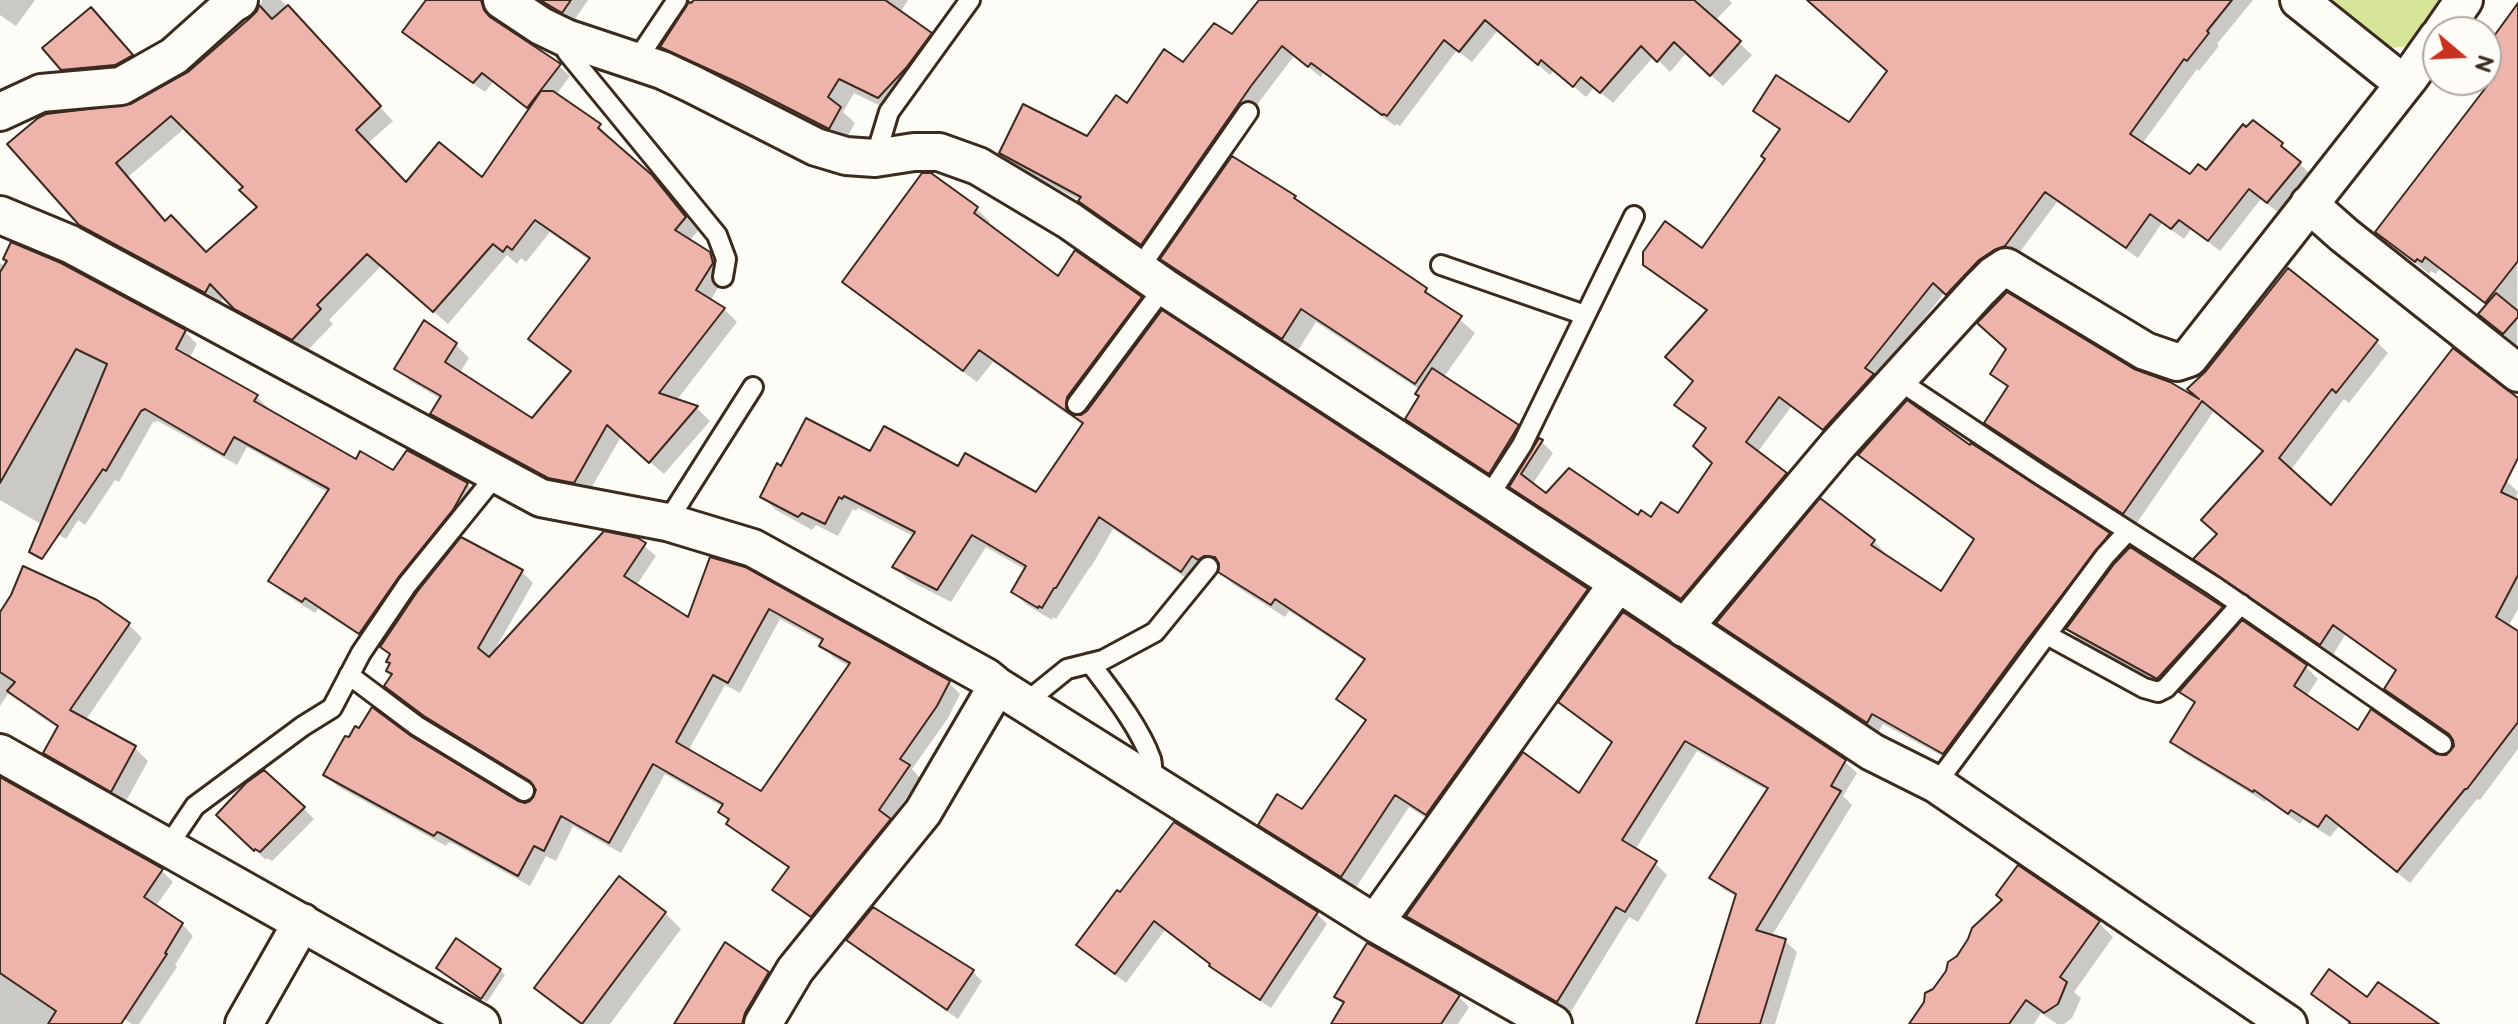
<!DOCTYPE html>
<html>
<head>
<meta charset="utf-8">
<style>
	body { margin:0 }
	#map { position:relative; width:2518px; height:1024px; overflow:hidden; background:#fdfcf7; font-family:"Balsamiq Sans",sans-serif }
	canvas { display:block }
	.north { position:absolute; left:2422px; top:16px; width:80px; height:80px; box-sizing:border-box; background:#fdfcf7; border:2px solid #afa8a0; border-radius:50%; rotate:109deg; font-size:22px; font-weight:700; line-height:32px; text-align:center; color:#3b2a1e }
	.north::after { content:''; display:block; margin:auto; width:28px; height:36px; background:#c8321e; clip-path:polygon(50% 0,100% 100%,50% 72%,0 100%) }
</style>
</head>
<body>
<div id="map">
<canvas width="2518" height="1024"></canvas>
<div class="north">N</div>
</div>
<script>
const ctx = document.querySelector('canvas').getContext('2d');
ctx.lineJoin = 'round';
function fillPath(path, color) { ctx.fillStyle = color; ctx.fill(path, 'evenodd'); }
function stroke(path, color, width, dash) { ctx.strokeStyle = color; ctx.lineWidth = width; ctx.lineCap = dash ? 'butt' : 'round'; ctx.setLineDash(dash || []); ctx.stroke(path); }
const green = new Path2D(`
	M2328,0h116l-31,46 -25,2z`);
const shadow = new Path2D(`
	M0,0h35l-19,26 -16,-11z
	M262,0h19l112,121 -26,23 40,41 75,-5 48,-70 -37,-28 -8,10 -70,-49 -11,-11 25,-32h65l-3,11 2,11 66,44 11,10 -14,19 43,31 13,13 -2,3 55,49 33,40 -9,10 20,12 14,14 3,8 -16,26 14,8 13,13 -61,79 21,7 13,13 -46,53 -43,-37 -34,58 -24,-4 -117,-64 -13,-13 8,-15 -31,-18 -13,-13 59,-23 13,13 -10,16 73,47 40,-48 -41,-34 59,-78 -40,-29 -24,30 -5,-4 -4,6 -10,-9 -59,69 -67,-58 -52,54 4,4 -27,28 -56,-30 -26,-26 -5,9 -124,-67 -15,-14 14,-78 95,-73 70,-62zM185,128l61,60 13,19 -53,48 -40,-33 -38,-45z
	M538,0h50l-15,22z
	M741,0h167l-8,13 30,21 15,15 -52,63 -39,-19 -11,19 12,11 -11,19 -167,-80 -15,-15z
	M1261,0h468l3,3 -17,18 37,34 -29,31 -36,-34 -17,20 -16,-16 -41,47 -19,-16 -8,10 -32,-27 -4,5 -52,-45 -26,32 -15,-12 -57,76 -4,-2 -1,2 -72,-53 -2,4 -27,-21 -32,42 -109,157 -61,-42 -11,-12 -68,-36 -12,-12 86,-14 97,-74 49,-28z
	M1826,0h427l-36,44 2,2 -20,25 -2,-2 -55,75 49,33 90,-32 30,30 -32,38 -18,-14 -41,52 -29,-22 -7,10 -22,-16 -24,35 -81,-56 -41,55 -57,48 -14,-13 -69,87 -40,61 -45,-33 -34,46 40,33 -104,123 -170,-111 -11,-11 30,-45 11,11 -21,32 14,11 106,24 26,-5 36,-51 -7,-34 -30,-25 18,-23 13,-70 -51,-36 -12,-12 58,-14 64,-90 14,-29 -26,-20 94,14 40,-54z
	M2510,18l8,1 -1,327 -37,-32 8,-8 -49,-37 -3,5 -5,-3 -2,3 -52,-43 112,-144 -9,-7h6v-31z
	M101,20l36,42 -12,14 -51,4 -12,-11z
	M1294,198l8,8 124,84 49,43 -32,45 74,48 10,10 -28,46 -82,-54 -10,-9 14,-22 -1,-7 -104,-68 -19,30 -120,-79 -14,-14z
	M977,209l13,13 -3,4 71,52 82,20 14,14 -74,99 -1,8 508,171 13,13 -160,224 -31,-20 -54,82 -81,-51 -14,-14 43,-12 64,-90 -28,-23 27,-37 -77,-51 -4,6 -51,-32 -13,-13v-6l-26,18 -82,-55 -22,38h-1l-34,52 -3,-2 -1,3 -25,-15 -14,-13 13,-22 -40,-23 -35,55 -43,-22 -13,-13 20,-30 -57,-29 -2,3 -3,-2 -15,27 -22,-11 -4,5 -36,-20 -14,-13 20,-29 89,-14 88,15 77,25 48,-68 -91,-64 -16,20 -119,-87 -13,-13z
	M12,245l48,20 125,67 12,12 -8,15 67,37 12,12 -1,2 90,51 36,11 74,12 12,12 -107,148 -54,-35 -3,4 -32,-20 -12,-12 58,-88 -82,-46 -10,18 -79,-44 -5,1 -34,60 -4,-2 -30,45 -7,-5 -12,19 -66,-39v-237l3,2z
	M2377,342l11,11 -39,50 -5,-4 -54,72 41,37 187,-107v45l-12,34 12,12 -2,5 2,1v111l-10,18 10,7v115l-38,51 -3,-1 -67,84 -71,-57 -9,11 -27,-17 -3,4 -33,-24 -2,2 -81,-49 -11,-12 22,-36 -14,-13 62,-69 63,44 12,12 -12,18 52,35 77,24 12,1 9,-11 -1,-6 -57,-40 -12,-11 11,-17 -52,-37 -12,20 -125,-85 -12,-11 23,-24 46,-83 -51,-41 -78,113 -138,-90 -12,-11 22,-35 -16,-14 141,-3 36,13 33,19z
	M1970,448l138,87 11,10 -164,218 -72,-39 -5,9 -149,-100 -11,-10 156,-82 10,11 -2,2 60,40 33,-53 -104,-76 -11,-11z
	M637,540l19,16 -20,30 53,34 22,-61 238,124 11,11 -12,24 -36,51 8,9 -30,43 11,11 -77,95 -38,-26 -11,-11 15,-21 -50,-34 -20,-23 3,-5 -58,-33 -44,79 -48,-27 -17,35 -10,-5 -16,30 -76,-42 -5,-2 -3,4 -109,-60 -11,-11 84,-37 107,65 13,1 7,-7v-10l-99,-60 -51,-41 6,-11 -5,-5 3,-5 -3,-3 4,-6 -10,-9 140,-75 11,11 -40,70zM780,619l43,23 -1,3 11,12 17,10 -88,126 -74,-42 37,-66 15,8z
	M96,601l33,24 13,13 -57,83 50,27 13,13 -23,42 -66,-37 -14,-13 14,-24 -51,-35 -8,12v-86z
	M2221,608l10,10 -63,70 -90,-49 -10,-10z
	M1561,702l284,60 12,11 -14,23 9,9 -81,132 14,4 12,11 -22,72h-77l39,-127 -14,-8 -11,-12 56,-86 -71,-40 -62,99 20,13 12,12 -29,47 -9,-5 -59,96 -150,-85 -12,-12 172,-121 34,-51 -41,-30z
	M0,779l162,92 11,11 -18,25 27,17 11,12 -18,29 2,2 -38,57h-7l-15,-10 -6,10h-111z
	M303,808l11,11 -42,42 -5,-3 -1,2 -37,-34z
	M619,879l46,34 16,16 -71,95h-30l-28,-21 -16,-16z
	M1120,895l197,19 10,10 -56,84 -49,-32 -10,-11 -47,-35 -39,53 -37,-28 -10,-10z
	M2098,922l15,15 -39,55 7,6 -9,20 -8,6h-7l-16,-11 -7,11h-124z
	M849,940l123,31 10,10 -24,38 -100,-69z
	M726,945l42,29 10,10 -23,40h-79z
	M500,970l5,5 -18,27 -44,-29z
	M2314,993l54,7 67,24h-85l-21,-15z
	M1336,996l123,1 10,10 -11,17h-126l13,-19z`);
const building = new Path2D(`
	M426,0h55l3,10 6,7 71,47 -34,44 -45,-35 -9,10 -71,-51z
	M540,0h31l-9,13z
	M694,0h191l47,33 -26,35 -28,30 -39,-19 -11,18 13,10 -12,22 -88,-45 -81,-37 29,-45 2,1z
	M1259,0h435l47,41 -31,35 -36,-34 -17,20 -16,-16 -41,47 -19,-16 -8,10 -32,-27 -3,5 -53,-45 -26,32 -15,-12 -57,76 -3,-2 -2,1 -71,-52 -3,4 -26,-21 -31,40 -110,159 -63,-44 3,-4 -82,-44 24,-49 64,32 29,-41 11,8 37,-54 19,13 31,-39 18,11z
	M1807,0h425l-25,31 2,2 -22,28 -3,-2 -54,75 60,40 8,-10 8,6 37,-46 3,3 7,-7 30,23 -2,3 20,16 -34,41 -18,-14 -41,52 -29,-21 -8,9 -21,-15 -24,34 -81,-56 -40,54 -11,4 -15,10 -33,35 -13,-12 -68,85 9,6 -51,56 -44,-33 -33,45 41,31 -106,126 -172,-112 30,-49 4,2 -22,34 25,19 23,-25 69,47 3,-5 10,7 10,-15 17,11 34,-50 -19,-17 13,-18 -32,-23 19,-24 -28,-24 42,-47 -64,-45v-13l22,-31 37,27 63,-89 -4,-3 19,-27 -27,-18 23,-36 73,47 38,-51z
	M2518,3v258l-33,42 -60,-46 -3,5 -5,-3 -2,3 -40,-30 112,-146 -1,-39z
	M259,5l13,14 16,-14 93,101 -25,24 50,52 33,-40 43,35 59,-86h12l48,33 -3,4 54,47 34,42 -11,13 35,22 3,11 -17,27 29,18 -66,85 39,13 -49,57 -42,-38 -33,58 -26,-5 -118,-64 11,-18 -47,-27 30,-49 33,23 -12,19 87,56 39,-47 -43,-32 62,-81 -55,-38 -23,30 -5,-4 -4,6 -10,-8 -60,68 -66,-58 -50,51 4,4 -29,31 -58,-31 -24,-25 -5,9 -126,-68 -72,-81 31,-26 8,-4 85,-10 57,-32 62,-54 7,-7zM171,116l72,71 -4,3 18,17 -51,45 -35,-37 -6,6 -49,-58z
	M91,7l42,48 -18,10 -54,5 -19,-22z
	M1232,156l64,40 -2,2 133,90 -2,4 37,24 -47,68 -114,-75 -19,30 -122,-80z
	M922,173h9l47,34 -4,6 84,63 17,-26 67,47 -75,100 -1,11 5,6 10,1 6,-4 75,-101 426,279 -162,226 -31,-20 -54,82 -83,-52 19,-31 25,15 64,-89 -30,-21 29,-40 -90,-60 -4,6 -53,-33 1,-8 -4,-7 -11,-1 -6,4 -6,-4 -11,16 -82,-55 -43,71h-2l-12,20 -3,-2 -1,2 -27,-16 15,-26 -54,-31 -35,55 -45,-23 23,-35 -71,-36 -2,3 -3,-2 -14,27 -23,-11 -4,4 -38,-20 17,-34 4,3 25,-48 64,33 14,-25 74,40 7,-13 71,39 47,-69 -104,-73 -16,21 -121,-89z
	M11,242l50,21 125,67 -10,19 82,46 -4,6 102,58 4,-8 33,19 14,-20 61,33 -15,27 -55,68 -39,56 -54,-36 -3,4 -34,-21 61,-92 -95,-52 -10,18 -79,-46 -4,2 -35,60 -3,-2 -61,90 -13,-7 78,-188 -31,-15 -76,134v-211l7,-11 -4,-2z
	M2288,268l90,72 -42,53 -4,-4 -53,69 52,47 122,-157 65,50v60l-17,34 17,8v75l-22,42 22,14v91l-51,67h-2l-68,83 -71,-57 -8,12 -27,-17 -3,4 -34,-24 -1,2 -83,-50 25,-40 -16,-10 63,-72 65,45 -13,21 64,44 13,-21 65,45 10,1 8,-9 -1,-6 -4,-6 -65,-45 12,-19 -63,-45 -13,20 -127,-86 24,-25 -16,-14 62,-69 -61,-50 -79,113 -139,-91 24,-37 -18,-12 16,-25 -29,-26 30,-31 127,77 36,13 29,17 -12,-10 19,-18z
	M2496,293l22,18v6l-15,17 -25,-20z
	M1432,368l87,57 -30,49 -84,-55 14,-23 -4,-2z
	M1907,400l63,45 1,-2 139,90 -86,111 -81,110 -71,-40 -5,9 -151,-100 104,-125 55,42 -4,5 70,46 33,-52 -116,-84z
	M604,531l34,7 8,5 -22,33 64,41 22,-60 35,10 205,114 -13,25 -37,53 10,6 -31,45 12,9 -80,98 -39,-27 17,-23 -63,-43 3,-5 -11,-7 5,-8 -70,-40 -44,79 -48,-27 -17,35 -10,-5 -16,30 -78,-43 -3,-1 -3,4 -111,-61 22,-39 4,1 6,-11 4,2 13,-21 39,29 107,65 7,2 5,-2 6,-11 -6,-9 -106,-65 -40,-30 8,-12 -6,-3 4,-8 -4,-1 4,-8 -10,-7 37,-55 44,-55 62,33 -45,78 11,9zM769,609l54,30 -4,7 31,17 -89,128 -85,-49 37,-67 15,8z
	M2130,547l93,60 -66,72 -91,-50 48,-65z
	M23,566l74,34 33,23 -60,87 66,36 -25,46 -68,-39 15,-27 -51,-35 8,-9 -15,-10v-60l11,-17z
	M1623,612l223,148 -15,26 10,5 -85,139 30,9 -26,85h-64l40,-130 -27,-16 59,-90 -83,-47 -63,99 35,21 -32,51 -9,-5 -59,95 -151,-86 117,-164 56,41 33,-51 -54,-40z
	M264,770l41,37 -45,45 -5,-3 -1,2 -38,-36 30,-32z
	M0,777l163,92 -19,28 39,26 -18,30 2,1 -46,70h-73l8,-13 -56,-38z
	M1174,822l144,90 -58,88 -51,-34 1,-2 -56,-43 -39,53 -39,-29 41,-55 3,2z
	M2018,865l82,56 -40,56 7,5 -9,22 -14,9 -18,-13 -17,24h-100l15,-22 1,-9 8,-4 13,-18 2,-9 9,-6 11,-17 4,-11 30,-28 -6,-5z
	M619,876l47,36 -84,112 -48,-36z
	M873,907l101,63 -27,40 -101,-70z
	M456,938l45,31 -20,30 -45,-31z
	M725,942l44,30 -24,41 -3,11h-68z
	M1367,943l93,52 -19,29h-110l13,-22 -10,-5z
	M2329,969l38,28 11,-15 61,42h-90l1,-2 -39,-28z`);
const lane = new Path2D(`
	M566,39l1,13 150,183 9,24 -3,18
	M636,61l41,-61
	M875,158l14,-46 81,-112
	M1441,265l144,50
	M1138,270l110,-158
	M1898,380l141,94 175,112 228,158
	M1077,404l87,-117
	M1487,499l35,-54 112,-229
	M667,522l86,-135
	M2047,635l97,53 14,4 8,-4 75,-84
	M1090,663c21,28 49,63 61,96 2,8 1,17 2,25
	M349,675l68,51 107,65
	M1025,703l42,-34 36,-9 52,-28 53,-65
	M1936,784l169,-228 23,-25
	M168,846l27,-40 108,-80 29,-18 29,-55 46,-68 90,-111`);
const street = new Path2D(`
	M502,0l39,26 25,12 96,32 30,14 124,63 30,9 29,2 39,-6h25l39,14 92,55 94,66 454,296 254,169 64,32 352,240
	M2299,0l105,84
	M2442,32l22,-32
	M0,112l41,-19 80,-7 53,-30 58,-52 7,-4
	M2309,204l35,31 174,138
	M0,215l70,29 471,254 126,24 86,26 233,129 11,9 378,237 178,101
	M1684,628l153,-182 142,-156 15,-15 12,-8 139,84 32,11 12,-4 220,-280 29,-41
	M0,753l481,271
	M1375,923l243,-340
	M244,1024l58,-102
	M763,1024l32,-54 128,-158 74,-126`);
fillPath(green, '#d6e497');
fillPath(shadow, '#0003');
fillPath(building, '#eeb3ab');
stroke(building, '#3b2a1e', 2);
stroke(lane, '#3b2a1e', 24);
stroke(street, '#3b2a1e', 42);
stroke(lane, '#fdfcf7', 18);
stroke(street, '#fdfcf7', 36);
</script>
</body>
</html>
